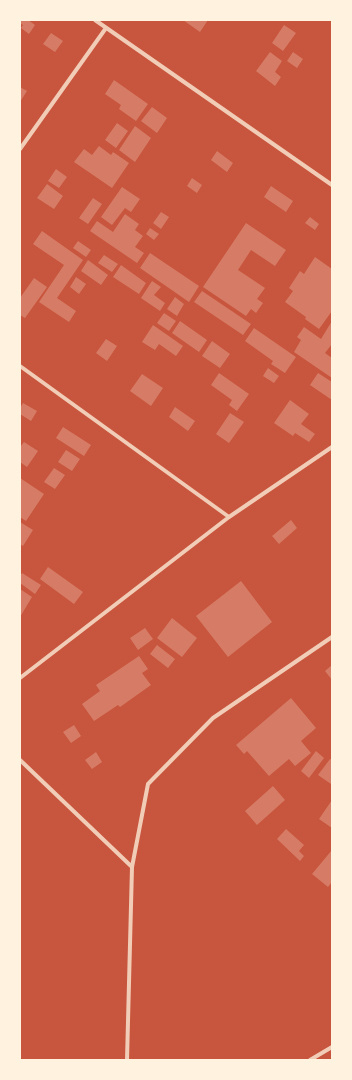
<!DOCTYPE html>
<html>
<head>
<meta charset="utf-8">
<style>
	body { margin:0 }
	#map { position:relative; width:352px; height:1080px; overflow:hidden; background:#c8553d; font-family:Spectral,serif }
	canvas { display:block }
	.frame { position:absolute; inset:0; border:21px solid #fff3e0; pointer-events:none }
</style>
</head>
<body>
<div id="map">
<canvas width="352" height="1080"></canvas>
<div class="frame"></div>
</div>
<script>
const ctx = document.querySelector('canvas').getContext('2d');
ctx.lineJoin = 'round';
function fillPath(path, color) { ctx.fillStyle = color; ctx.fill(path, 'evenodd'); }
function stroke(path, color, width, dash) { ctx.strokeStyle = color; ctx.lineWidth = width; ctx.lineCap = dash ? 'butt' : 'round'; ctx.setLineDash(dash || []); ctx.stroke(path); }
const building = new Path2D(`
	M20,20h8l7,5 -6,9 -8,-6 2,-3 -3,-2z
	M183,20h25l-8,12z
	M284,25l12,8 -13,18 -11,-8z
	M51,33l12,8 -8,11 -12,-8z
	M270,52l12,9 -7,11 6,5 -6,9 -19,-15z
	M293,52l10,7 -6,9 -10,-7z
	M114,80l34,24 -12,17 -17,-12 2,-4 -16,-11z
	M20,87l7,4 -7,11z
	M152,107l15,11 -10,15 -16,-12z
	M117,123l11,8 -12,17 -11,-8z
	M135,126l16,12 -16,24 -16,-12z
	M99,146l12,9 2,-3 16,11 -17,25 -38,-26 10,-13 8,6z
	M217,151l16,12 -6,9 -16,-12z
	M56,169l11,8 -8,11 -11,-7z
	M192,178l10,7 -5,8 -10,-7z
	M47,184l16,12 -9,13 -17,-11z
	M271,186l22,15 -7,11 -22,-15z
	M122,187l18,12 -9,13 -6,-4 -13,17 -11,-8z
	M93,198l9,6 -14,20 -9,-6z
	M161,212l8,5 -8,12 -8,-6z
	M125,214l14,10 -4,6 8,6 -8,11 9,6 -7,10 -47,-32 7,-10 16,11z
	M310,217l9,7 -4,6 -10,-7z
	M246,223l40,27 -11,16 -24,-16 -13,20 27,18 -8,11 6,4 -7,10 -5,-4 -5,7 -43,-29z
	M150,228l9,6 -5,6 -8,-6z
	M42,231l41,29 -26,38 19,13 -7,11 -30,-20 25,-37 -31,-21z
	M78,241l13,9 -5,7 -13,-9z
	M150,253l49,33 -10,16 -49,-34z
	M104,255l14,9 -6,8 -14,-9z
	M315,257l17,12v42l-13,18 -14,-10 1,-2 -21,-15 8,-11 -4,-3 11,-17 4,3z
	M88,260l20,15 -7,10 -20,-14z
	M121,265l25,18 -7,11 -26,-17z
	M76,277l10,7 -7,10 -9,-7z
	M34,278l13,9 -22,31 -5,-3v-17z
	M152,281l9,6 -7,8 11,8 -5,8 -19,-13z
	M202,291l49,33 -8,11 -49,-33z
	M175,297l9,7 -7,12 -10,-7z
	M164,313l12,8 -7,10 -12,-8z
	M180,321l27,19 -8,12 -27,-19z
	M332,321v23l-7,9 7,5v20l-38,-26 7,-12 -4,-3 7,-10 17,12z
	M153,325l30,21 -7,10 -17,-12 -4,6 -13,-8z
	M254,328l42,29 -11,16 -14,-9 2,-3 -28,-20z
	M106,339l11,7 -10,15 -11,-8z
	M212,341l18,13 -10,14 -18,-12z
	M268,368l11,8 -5,7 -11,-7z
	M219,373l30,21 -12,17 -8,-6 3,-5 -21,-15z
	M318,373l14,9v18l-22,-15z
	M142,374l21,14 -12,18 -21,-15z
	M290,400l19,14 -8,10 14,10 -6,8 -14,-9 -2,3 -19,-13z
	M23,403l14,8 -6,10 -11,-7v-6z
	M175,407l20,14 -7,10 -19,-14z
	M230,413l14,9 -15,21 -13,-9z
	M63,427l28,18 -7,11 -28,-18z
	M24,442l14,9 -11,16 -7,-5v-15z
	M66,450l14,9 -8,12 -14,-9z
	M54,468l11,7 -10,14 -11,-7z
	M20,478l24,16 -18,27 -6,-4z
	M291,520l6,8 -18,16 -7,-8z
	M20,522l13,8 -10,16 -3,-2z
	M48,567l35,25 -9,12 -34,-25z
	M22,573l19,12 -6,9 -15,-11v-7z
	M241,581l31,41 -44,35 -32,-41z
	M20,589l12,8 -12,20z
	M172,618l25,20 -15,19 -25,-19z
	M145,628l8,11 -15,11 -8,-12z
	M157,645l18,14 -7,9 -18,-14z
	M139,656l9,13 -6,4 9,12 -31,22 -2,-2 -24,16 -12,-17 18,-13 -4,-6z
	M332,665v15l-7,-9z
	M291,698l25,30 -15,13 10,12 -16,13 -6,-7 -20,17 -22,-25 -3,3 -8,-9z
	M74,725l7,11 -10,7 -8,-11z
	M316,751l8,7 -15,20 -8,-7z
	M96,752l6,10 -10,7 -7,-9z
	M330,759l2,1 -1,24 -13,-9z
	M273,786l12,14 -28,25 -12,-14z
	M332,800v28l-13,-9z
	M286,829l18,16 -5,6 5,5 -4,5 -23,-22z
	M332,850v32l-4,5 -16,-13z`);
const minor = new Path2D(`
	M95,20l237,165
	M20,149l86,-121
	M20,366l209,151
	M20,678l209,-161 103,-70
	M20,760l112,107
	M127,1060l5,-193 16,-83 65,-66 119,-81
	M310,1060l22,-13`);
fillPath(building, '#d67c66');
stroke(minor, '#f1ccb7', 4);
</script>
</body>
</html>
